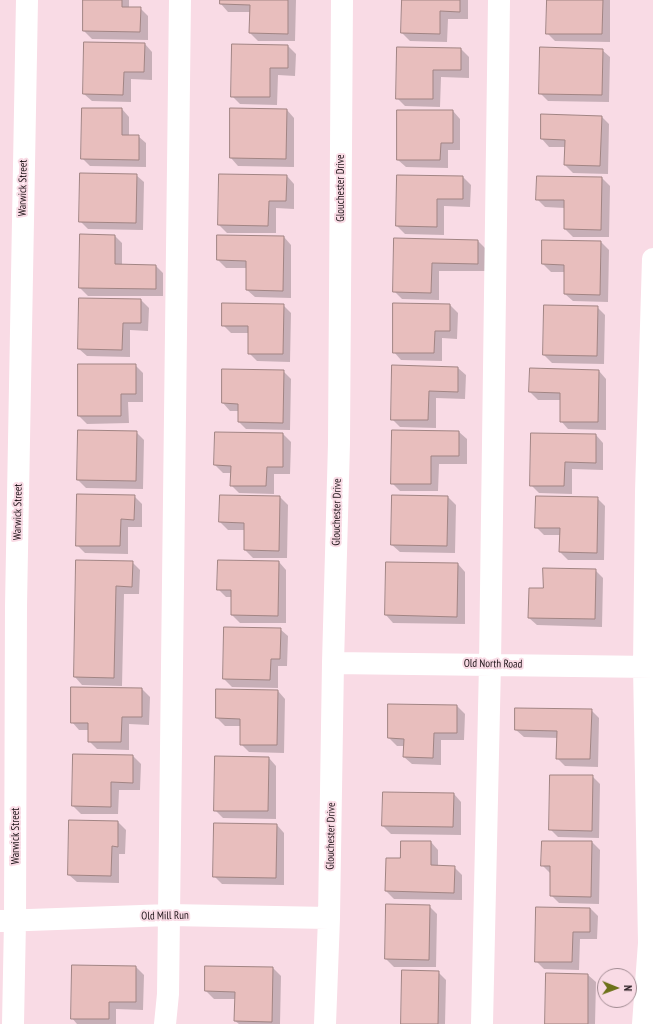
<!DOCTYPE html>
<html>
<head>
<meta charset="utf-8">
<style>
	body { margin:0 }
	#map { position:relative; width:653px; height:1024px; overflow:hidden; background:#f9dbe5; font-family:"PT Sans Narrow",sans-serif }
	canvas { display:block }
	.north { position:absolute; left:597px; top:968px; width:40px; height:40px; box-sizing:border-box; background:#f9dbe5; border:1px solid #a18b92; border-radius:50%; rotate:91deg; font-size:11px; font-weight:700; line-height:16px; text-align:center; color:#1c1216 }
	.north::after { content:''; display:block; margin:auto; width:14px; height:18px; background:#6d721a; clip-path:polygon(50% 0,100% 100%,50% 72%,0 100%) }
</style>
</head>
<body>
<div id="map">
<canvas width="653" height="1024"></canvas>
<div class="north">N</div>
</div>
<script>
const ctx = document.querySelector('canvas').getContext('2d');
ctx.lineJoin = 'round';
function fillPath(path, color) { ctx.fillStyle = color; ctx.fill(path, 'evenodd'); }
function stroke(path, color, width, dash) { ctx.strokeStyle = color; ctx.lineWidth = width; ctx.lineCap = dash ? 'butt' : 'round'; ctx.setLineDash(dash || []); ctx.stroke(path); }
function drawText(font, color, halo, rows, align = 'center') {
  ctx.font = font + ' "PT Sans Narrow",sans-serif'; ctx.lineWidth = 4; ctx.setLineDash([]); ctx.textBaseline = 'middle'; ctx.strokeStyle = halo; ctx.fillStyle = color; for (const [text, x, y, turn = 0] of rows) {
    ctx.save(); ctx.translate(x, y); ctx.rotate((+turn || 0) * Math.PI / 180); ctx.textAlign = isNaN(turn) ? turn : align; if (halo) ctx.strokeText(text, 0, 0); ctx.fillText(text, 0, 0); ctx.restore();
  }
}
const shadow = new Path2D(`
	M84,0h45v8h11l8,8v24l-56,-1 -8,-8z
	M221,0h75l-1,41h-37l-8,-8 1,-21h-23l-7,-8z
	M403,0h65v19h-20l-1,23 -37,-1 -8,-8z
	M548,0h62v42l-55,-1 -8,-8z
	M145,44l7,8v28l-21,-1v23l-39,-1 -8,-7z
	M288,46l8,8 -1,22 -17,-1 -1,30 -37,-1 -8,-8z
	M398,48l63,1 8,8v21l-28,-1 -1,30 -35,-1 -8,-8z
	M602,50l8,7 -1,45 -61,-1 -8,-8z
	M122,109l7,8v19h9l8,7v24l-56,-1 -8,-8z
	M287,110l7,8v49l-56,-1 -7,-8z
	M453,111l7,8v31h-12v18l-42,-1 -8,-7z
	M542,115l60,2 7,7 -1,50 -35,-1 -8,-8v-18h-16l-7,-8z
	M136,175l8,7 -1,48 -55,-1 -8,-8z
	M287,176l7,8v25l-18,-1v25h-49l-8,-8z
	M463,177l8,8 -1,22 -26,-1v29l-39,-1 -8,-8z
	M602,178l8,8 -1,51h-36l-8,-8v-21l-20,-1 -8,-8z
	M115,236l7,7v22l34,1 7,7v23h-75l-8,-8z
	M284,237l7,8v53l-36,-1 -8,-7v-22h-21l-8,-8z
	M395,239l83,2 8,8 -1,22h-46v29l-37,-1 -8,-8z
	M601,242l8,8 -1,52 -35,-1 -8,-7v-22h-14l-8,-8z
	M141,300l8,8 -1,23 -18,-1v27l-43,-1 -8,-7z
	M283,305l8,8 -1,49 -33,-1 -8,-8v-20h-18l-8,-8z
	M450,305l8,8 -1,26 -15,-1v23l-41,-1 -7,-8z
	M597,307l8,8 -1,49 -52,-1 -8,-8z
	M135,365l8,8v29h-15l1,21 -42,1 -8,-8z
	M458,368l8,7 -1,24 -29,-1v30l-36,-1 -8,-8z
	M283,371l8,8 -1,51 -44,-1 -7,-7v-11h-9l-7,-8z
	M599,371l7,8v51l-38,-1 -7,-8v-21h-23l-8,-8z
	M136,432l8,8 -1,49 -57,-1 -8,-8z
	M459,432l8,7v25h-28l-1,27h-38l-8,-8z
	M283,434l8,8 -1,32h-16v20l-35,-1 -8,-8 1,-12h-9l-8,-8z
	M596,435l7,8v27l-31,-1v25l-33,-1 -8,-8z
	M134,496l8,8v23h-14v27l-43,-1 -8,-8z
	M280,497l8,8 -1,53h-34l-8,-8v-20h-17l-8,-8z
	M448,497l8,8 -1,48 -55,-1 -8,-7z
	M597,498l8,8 -1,54h-36l-8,-8v-17h-16l-8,-8z
	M77,561l55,1 8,8 -1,24h-15l-2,92 -40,-1 -7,-8z
	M279,562l7,8v53h-46l-8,-8v-18h-6l-8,-8z
	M387,563l71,1 7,8v52l-72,-1 -7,-8z
	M595,570l8,8 -1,49 -65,-2 -8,-7 15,-29z
	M280,629l8,7 -1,30h-9v22l-46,-1 -8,-8z
	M142,689l8,8 -1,28 -20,-1v26l-32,-1 -8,-8v-11h-10l-7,-8z
	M278,691l7,8 -1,54 -35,-1 -8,-8v-18h-16l-8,-8z
	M457,706l8,8 -1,26h-23v25l-29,-1 -8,-7v-11h-7l-8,-8z
	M591,710l8,8 -1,49 -33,-1 -8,-8 1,-20 -34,-1 -8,-7z
	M133,756l8,8 -1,26h-21l-1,24h-37l-8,-8z
	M269,758l7,8v53l-53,-1 -8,-8z
	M592,776l8,8 -1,54 -41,-1 -8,-8z
	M454,794l7,8v33l-70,-1 -8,-8z
	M118,822l8,8 -1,24h-6v29l-42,-1 -8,-7z
	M277,825l7,8v52l-62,-1 -8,-8z
	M431,842l7,8v17h16l8,8v25l-68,-1 -8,-8 1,-32h14z
	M592,842l8,8 -1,54 -40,-1 -8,-8 -1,-22 -8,-8z
	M429,906l8,8 -1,53h-42l-8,-8z
	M590,908l8,8 -1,23h-17l-1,31 -35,-1 -8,-8z
	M136,967l8,8 -1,35 -27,-1v15h-39l-5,-6z
	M273,968l8,8 -1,48h-41l-4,-3 1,-22h-22l-8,-8z
	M438,972l8,8 -1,44h-43z
	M547,974l41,1 8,7 -1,42h-49z`);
const building = new Path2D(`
	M83,0h39v7h19l-1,25 -57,-1z
	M220,0h68v34l-39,-1 1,-28 -30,-1z
	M402,0h58v12l-20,-1v23l-39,-1z
	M547,0h56l-1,34h-56z
	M84,42l61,1 -1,29h-20l-1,23 -40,-1z
	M232,44l56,1v23h-18v29h-39z
	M397,47l64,1v22h-28v29h-37z
	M540,47l63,2 -1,46 -63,-1z
	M82,108h40v27h17v25l-58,-1z
	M230,108l57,1 -1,50 -56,-1z
	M397,110h56v33h-12l-1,17h-43z
	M541,114l61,2 -2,50 -36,-1 1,-25 -24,-1z
	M80,173l57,1 -1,49 -57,-1z
	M219,174l68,1 -1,26h-17l-1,25 -50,-1z
	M397,175l66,1v23h-26v28l-41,-1z
	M537,176l65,1 -1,53 -37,-1v-29h-28z
	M80,234l35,1v29l41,1v24l-77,-1z
	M217,235l67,1 -1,55 -37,-1v-29l-29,-1z
	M394,238l84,2v24l-46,-1 -1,30 -38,-1z
	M542,240l59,1 -1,54 -36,-1v-29l-22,-1z
	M79,298l62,1v24h-18l-1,27 -44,-1z
	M222,303l62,1 -1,50h-35v-28h-26z
	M393,303l57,1v27h-15l-1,22h-41z
	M544,305l54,1 -1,50 -54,-1z
	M78,364h58v30h-15v22h-43z
	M392,365l66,2v25l-29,-1 -1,29h-37z
	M530,368l69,2 -1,52h-38v-29l-31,-1z
	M222,369l62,1 -1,53 -45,-1v-18l-16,-1z
	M78,430l59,1 -1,50 -59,-1z
	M392,430l67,1v25h-28v28h-40z
	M215,432l68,1v34h-16l-1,19h-36l1,-20 -17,-1z
	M531,433l65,1v29l-31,-1 -1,24h-34z
	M77,494l58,1 -1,25 -13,-1 -1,27h-44z
	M220,495l60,1 -1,55 -35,-1v-27l-25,-1z
	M392,495l56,1 -1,50 -56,-1z
	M536,496l62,1 -1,56 -38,-1 1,-24h-25z
	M76,560l57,1 -1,26 -16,-1 -2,92 -40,-1z
	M218,560l61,1 -1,55 -47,-1v-25h-14z
	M386,562l72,1 -1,54 -72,-2z
	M543,568l53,1 -1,50 -67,-1 1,-30h14z
	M224,627l57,1 -1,31h-9l-1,21 -47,-1z
	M71,687l71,1v29h-20l-1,25h-33v-19h-17z
	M216,689l62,1 -1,55h-37v-26l-24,-1z
	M388,704l69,1v28h-23l-1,25 -30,-1 1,-18 -16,-1z
	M515,708l77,1 -2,50h-34l1,-28 -42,-1z
	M73,754l60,1v28l-22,-1v25l-39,-1z
	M215,756l54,1 -1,54h-54z
	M550,775h43l-1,56 -43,-1z
	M383,792l71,1 -1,34 -71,-1z
	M69,820l49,1v26l-6,-1 -1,30 -43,-1z
	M214,823l63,1 -1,54 -63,-1z
	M401,841h30v24l24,1 -1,27 -69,-2 1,-33h14z
	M542,841h50l-1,56 -41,-1v-30h-9z
	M386,904l44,1 -1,55 -44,-1z
	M536,907l54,1v24h-17l-1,30h-37z
	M72,965l64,1v36h-27v17h-38z
	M205,966l68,1 -1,55 -38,-1 1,-29 -30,-1z
	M402,970l37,1 -1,53h-37z
	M546,973l42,1v50h-43z`);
const minor = new Path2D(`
	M333,663l320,4
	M1,921l168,-6 160,3
	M13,1024l2,-103 1,-315 11,-606
	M165,1024l3,-30 1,-79 11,-915
	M325,1024l4,-106 4,-255 6,-220 3,-443
	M482,1024l8,-360 9,-664
	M643,1024l6,-81 -5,-277 2,-174 7,-233`);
const streetNames = [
	["Warwick Street",23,188,-89],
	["Glouchester Drive",341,188,-90],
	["Warwick Street",18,512,-89],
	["Glouchester Drive",337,512,-89],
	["Old North Road",493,664,1],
	["Warwick Street",16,836,-90],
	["Glouchester Drive",331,836,-89],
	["Old Mill Run",165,916,-1]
];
fillPath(shadow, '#0003');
fillPath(building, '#e8bebd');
stroke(building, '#a18483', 1);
stroke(minor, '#fff', 22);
drawText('11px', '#1c1216', '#f9dbe5', streetNames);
</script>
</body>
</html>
